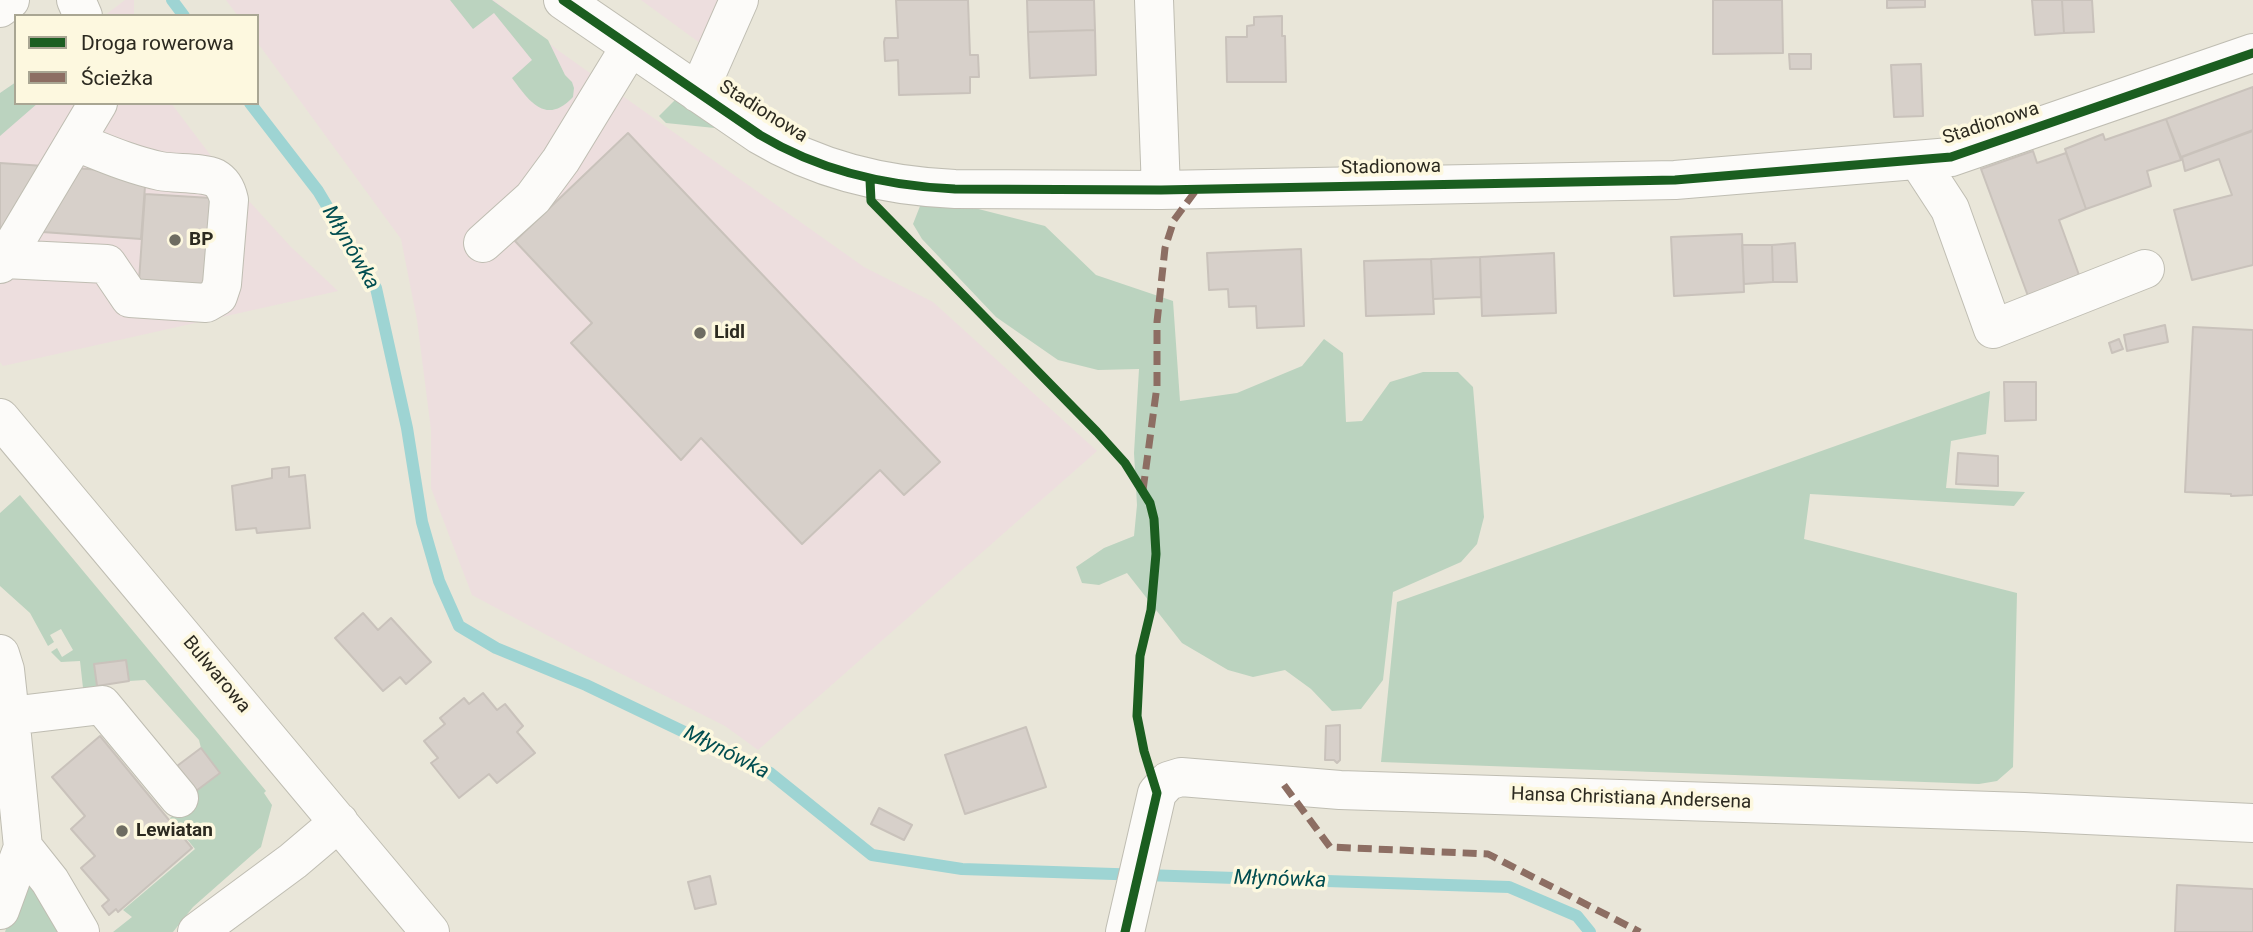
<!DOCTYPE html>
<html>
<head>
<meta charset="utf-8">
<style>
	body { margin:0 }
	#map { position:relative; width:2253px; height:932px; overflow:hidden; background:#e9e6d9; font-family:Roboto,sans-serif }
	canvas { display:block }
	.legend { position:absolute; left:14px; top:14px; width:245px; height:91px; box-sizing:border-box; background:#fdf8df; border:2px solid #a9a693; margin:0; padding:9px 12px; list-style:none; font-size:21px; color:#2c2a20 }
	.legend li { display:flex; align-items:center; gap:14px; height:35px }
	.legend b { width:35px; border:2px solid #a9a693 }
</style>
</head>
<body>
<div id="map">
<canvas width="2253" height="932"></canvas>
<ul class="legend">
<li><b style="height:9px;background:#1b5e20"></b>Droga rowerowa</li>
<li><b style="height:9px;background:#8d6e63"></b>Ścieżka</li>
</ul>
</div>
<script>
const ctx = document.querySelector('canvas').getContext('2d');
ctx.lineJoin = 'round';
function fillPath(path, color) { ctx.fillStyle = color; ctx.fill(path, 'evenodd'); }
function stroke(path, color, width, dash) { ctx.strokeStyle = color; ctx.lineWidth = width; ctx.lineCap = dash ? 'butt' : 'round'; ctx.setLineDash(dash || []); ctx.stroke(path); }
function drawText(font, color, halo, rows, align = 'center') {
  ctx.font = font + ' Roboto,sans-serif'; ctx.lineWidth = 7; ctx.setLineDash([]); ctx.textBaseline = 'middle'; ctx.strokeStyle = halo; ctx.fillStyle = color; for (const [text, x, y, turn = 0] of rows) {
    ctx.save(); ctx.translate(x, y); ctx.rotate((+turn || 0) * Math.PI / 180); ctx.textAlign = isNaN(turn) ? turn : align; if (halo) ctx.strokeText(text, 0, 0); ctx.fillText(text, 0, 0); ctx.restore();
  }
}
const commercial = new Path2D(`
	M125,0h9v16h-30z
	M226,0h268l65,51 305,216 69,35 164,149 -339,299 -33,-24 -141,-71 -112,-60 -41,-107v-58l-14,-110 -16,-81 -144,-197v-26h-19z
	M641,0h83l-20,46z
	M16,82v21h155l56,74 64,70 47,44 -335,75 -3,-4v-269z`);
const green = new Path2D(`
	M450,0h42l56,40 17,35 7,7 2,6 -1,9c-27,29 -44,4 -61,-19l20,-18 -38,-47 -21,16z
	M16,82v21h22l-38,33v-43z
	M680,95l54,35 -68,-7 -7,-7z
	M922,201h25l98,25 51,49 77,26 7,100 57,-8 65,-27 22,-27 19,14 3,69 16,-1 28,-39 33,-10h35l15,15 11,130 -7,27 -16,18 -68,30 -10,88 -22,29 -29,2 -21,-22 -26,-19 -32,7 -25,-7 -46,-27 -55,-70 -28,12 -17,-2 -6,-16 28,-19 30,-12 3,-31 -3,-52 5,-84 -41,1 -40,-10 -62,-43 -74,-78 -9,-15z
	M1990,391l-4,43 -35,7 -5,47 79,4 -11,14 -204,-12 -6,45 213,54 -4,174 -16,14 -18,3 -598,-22 16,-160z
	M20,495l246,296 -2,2 8,12 -11,42 -68,60 -20,25h-60l19,-15 -9,-7 72,-61 -25,-31 28,-22 -2,-5 23,-19 -18,-24 -2,-8 -54,-60 -16,1 -3,-21 -32,4 3,22 -14,2 -3,-27 -19,1 -10,-10 6,-4 5,9 11,-7 -12,-21 -11,6 4,7 -6,4 -18,-33 -30,-27v-73z
	M31,882l34,50h-60l14,-42z`);
const stream = new Path2D(`
	M172,0l12,16
	M250,103l68,88 58,97 31,140 15,94 17,59 20,45 37,22 90,37 184,88 102,82 90,14 547,18 68,29 13,16`);
const building = new Path2D(`
	M896,0h72l2,55h8l1,22h-9v16l-71,2 -1,-35 -13,1 -1,-19 1,-4h13z
	M1027,0h67l1,30 -67,2z
	M1713,0h69l1,53 -70,1z
	M1887,0h38v7l-38,1z
	M2032,0h30l2,33 -29,2z
	M2062,0h30l2,32 -30,1z
	M1282,16v20h3l1,46h-59l-1,-45h21v-11l7,-1v-8z
	M1095,30l1,45 -66,3 -2,-46z
	M1789,54h22v15h-21z
	M1921,64l2,52 -29,1 -3,-52z
	M2253,87v43l-72,27 -15,-38z
	M2166,119l15,41 -34,11 4,15 -65,23 -21,-60 38,-15 2,6z
	M2253,131v134l-61,15 -18,-70 58,-15 -13,-36 -34,12 -3,-14z
	M628,133l312,329 -36,33 -24,-25 -78,74 -101,-106 -20,22 -110,-117 21,-20 -77,-82z
	M2033,151l4,12 29,-10 20,56 -27,11 20,55 -51,21 -47,-127z
	M0,163l146,10 -5,66 -141,-10z
	M145,194l66,4 -6,88 -66,-5z
	M1742,234l2,58 -70,4 -3,-59z
	M1795,243l2,39h-24l-1,-37z
	M1742,245h30l1,37 -29,2z
	M1301,249l3,77 -47,2 -1,-22 -27,1 -1,-18 -19,1 -2,-37z
	M1554,253l2,60 -74,3 -2,-59z
	M1480,257l1,40 -48,2 -2,-40z
	M1431,259l3,55 -68,2 -2,-55z
	M2165,325l3,17 -41,9 -3,-16z
	M2193,327l60,3v165l-22,1v-2l-46,-2z
	M2119,339l4,10 -11,4 -3,-10z
	M2004,382h32v38l-31,1z
	M1958,453l40,3v30l-42,-2z
	M289,467v10l16,-2 5,53 -53,5 -1,-5 -20,2 -4,-44 40,-8v-9z
	M363,613l15,17 13,-12 40,44 -25,22 -6,-7 -17,14 -48,-53z
	M126,660l3,21 -32,5 -3,-22z
	M483,693l14,17 8,-6 18,22 -6,6 18,21 -38,30 -8,-9 -30,24 -28,-35 7,-5 -14,-17 21,-17 -5,-6 24,-20 5,6z
	M1340,725v35l-3,3 -3,-3h-9l1,-34z
	M1026,727l20,60 -81,27 -20,-59z
	M100,736l92,112 -74,64 -2,-3 -7,6 -7,-9 7,-6 -28,-32 14,-12 -24,-27 14,-13 -33,-39z
	M201,748l19,25 -24,18 -19,-25z
	M879,808l33,17 -8,15 -33,-16z
	M710,876l6,28 -21,5 -7,-27z
	M2177,885l76,4v43h-78z`);
const minor = new Path2D(`
	M76,0l7,16
	M563,0l197,135c60,36 125,51 195,54l206,1 514,-10 276,-23 302,-104
	M1154,0l7,190
	M698,93l41,-93
	M1918,160l32,49 43,120 152,-60
	M483,243l50,-45 28,-38 69,-113
	M5,259l102,5 23,34 76,5 12,-7 4,-12 7,-84c-2,-9 -5,-17 -14,-22 -13,-6 -40,-4 -55,-7 -29,-6 -56,-18 -84,-29
	M0,264l5,-5 93,-156
	M0,418l430,514
	M0,654l5,16 5,46 13,131 -23,63
	M10,716l92,-11 77,93
	M23,847l27,34 30,51
	M197,932l96,-71 46,-39
	M1125,932l32,-139 11,-12 13,-4 159,13 684,22 229,11`);
const major = new Path2D(`
	M0,8l10,-8`);
const quiet = new Path2D(`
	M1143,490l14,-104v-64l8,-74 9,-28 23,-31
	M1284,785l46,62 158,7 152,78`);
const cycleway = new Path2D(`
	M563,0l197,135c60,36 125,51 195,54l206,1 514,-10 276,-23 302,-104
	M870,180l1,21 226,231 28,31 25,40 4,16 2,35 -5,56 -11,46 -3,60 7,35 13,42 -32,139`);
const markers = [
	[175,240,7,"#6e6c61"],
	[700,333,7,"#6e6c61"],
	[122,831,7,"#6e6c61"]
];
const streetNames = [
	["Stadionowa",763,112,32],
	["Stadionowa",1991,124,-18],
	["Stadionowa",1391,168,-1],
	["Bulwarowa",216,675,50],
	["Hansa Christiana Andersena",1631,799,2]
];
const poiNames = [
	["BP",189,240],
	["Lidl",714,333],
	["Lewiatan",136,831]
];
const waterNames = [
	["Młynówka",350,248,60],
	["Młynówka",726,753,27],
	["Młynówka",1280,880,2]
];
fillPath(commercial, '#eddede');
fillPath(green, '#bbd3bf');
stroke(stream, '#9ed4d3', 12);
fillPath(building, '#d7d0ca');
stroke(building, '#c9c2bb', 2);
stroke(minor, '#bfbdb2', 40);
stroke(major, '#bfbdb2', 40);
stroke(minor, '#fcfbf9', 38);
stroke(major, '#fcfbf9', 38);
stroke(quiet, '#8d6e63', 7, [14, 7]);
stroke(cycleway, '#1b5e20', 9);
for (const [x, y, r, color] of markers) { const dot = new Path2D(); dot.arc(x, y, r, 0, 2 * Math.PI); ctx.fillStyle = color; ctx.fill(dot); stroke(dot, '#fdf8df', 2.5); }
drawText('19px', '#2c2a20', '#fdf8df', streetNames);
drawText('bold 19px', '#2c2a20', '#fdf8df', poiNames, 'left');
drawText('italic 21px', '#014d50', '#fdf8df', waterNames);
</script>
</body>
</html>
